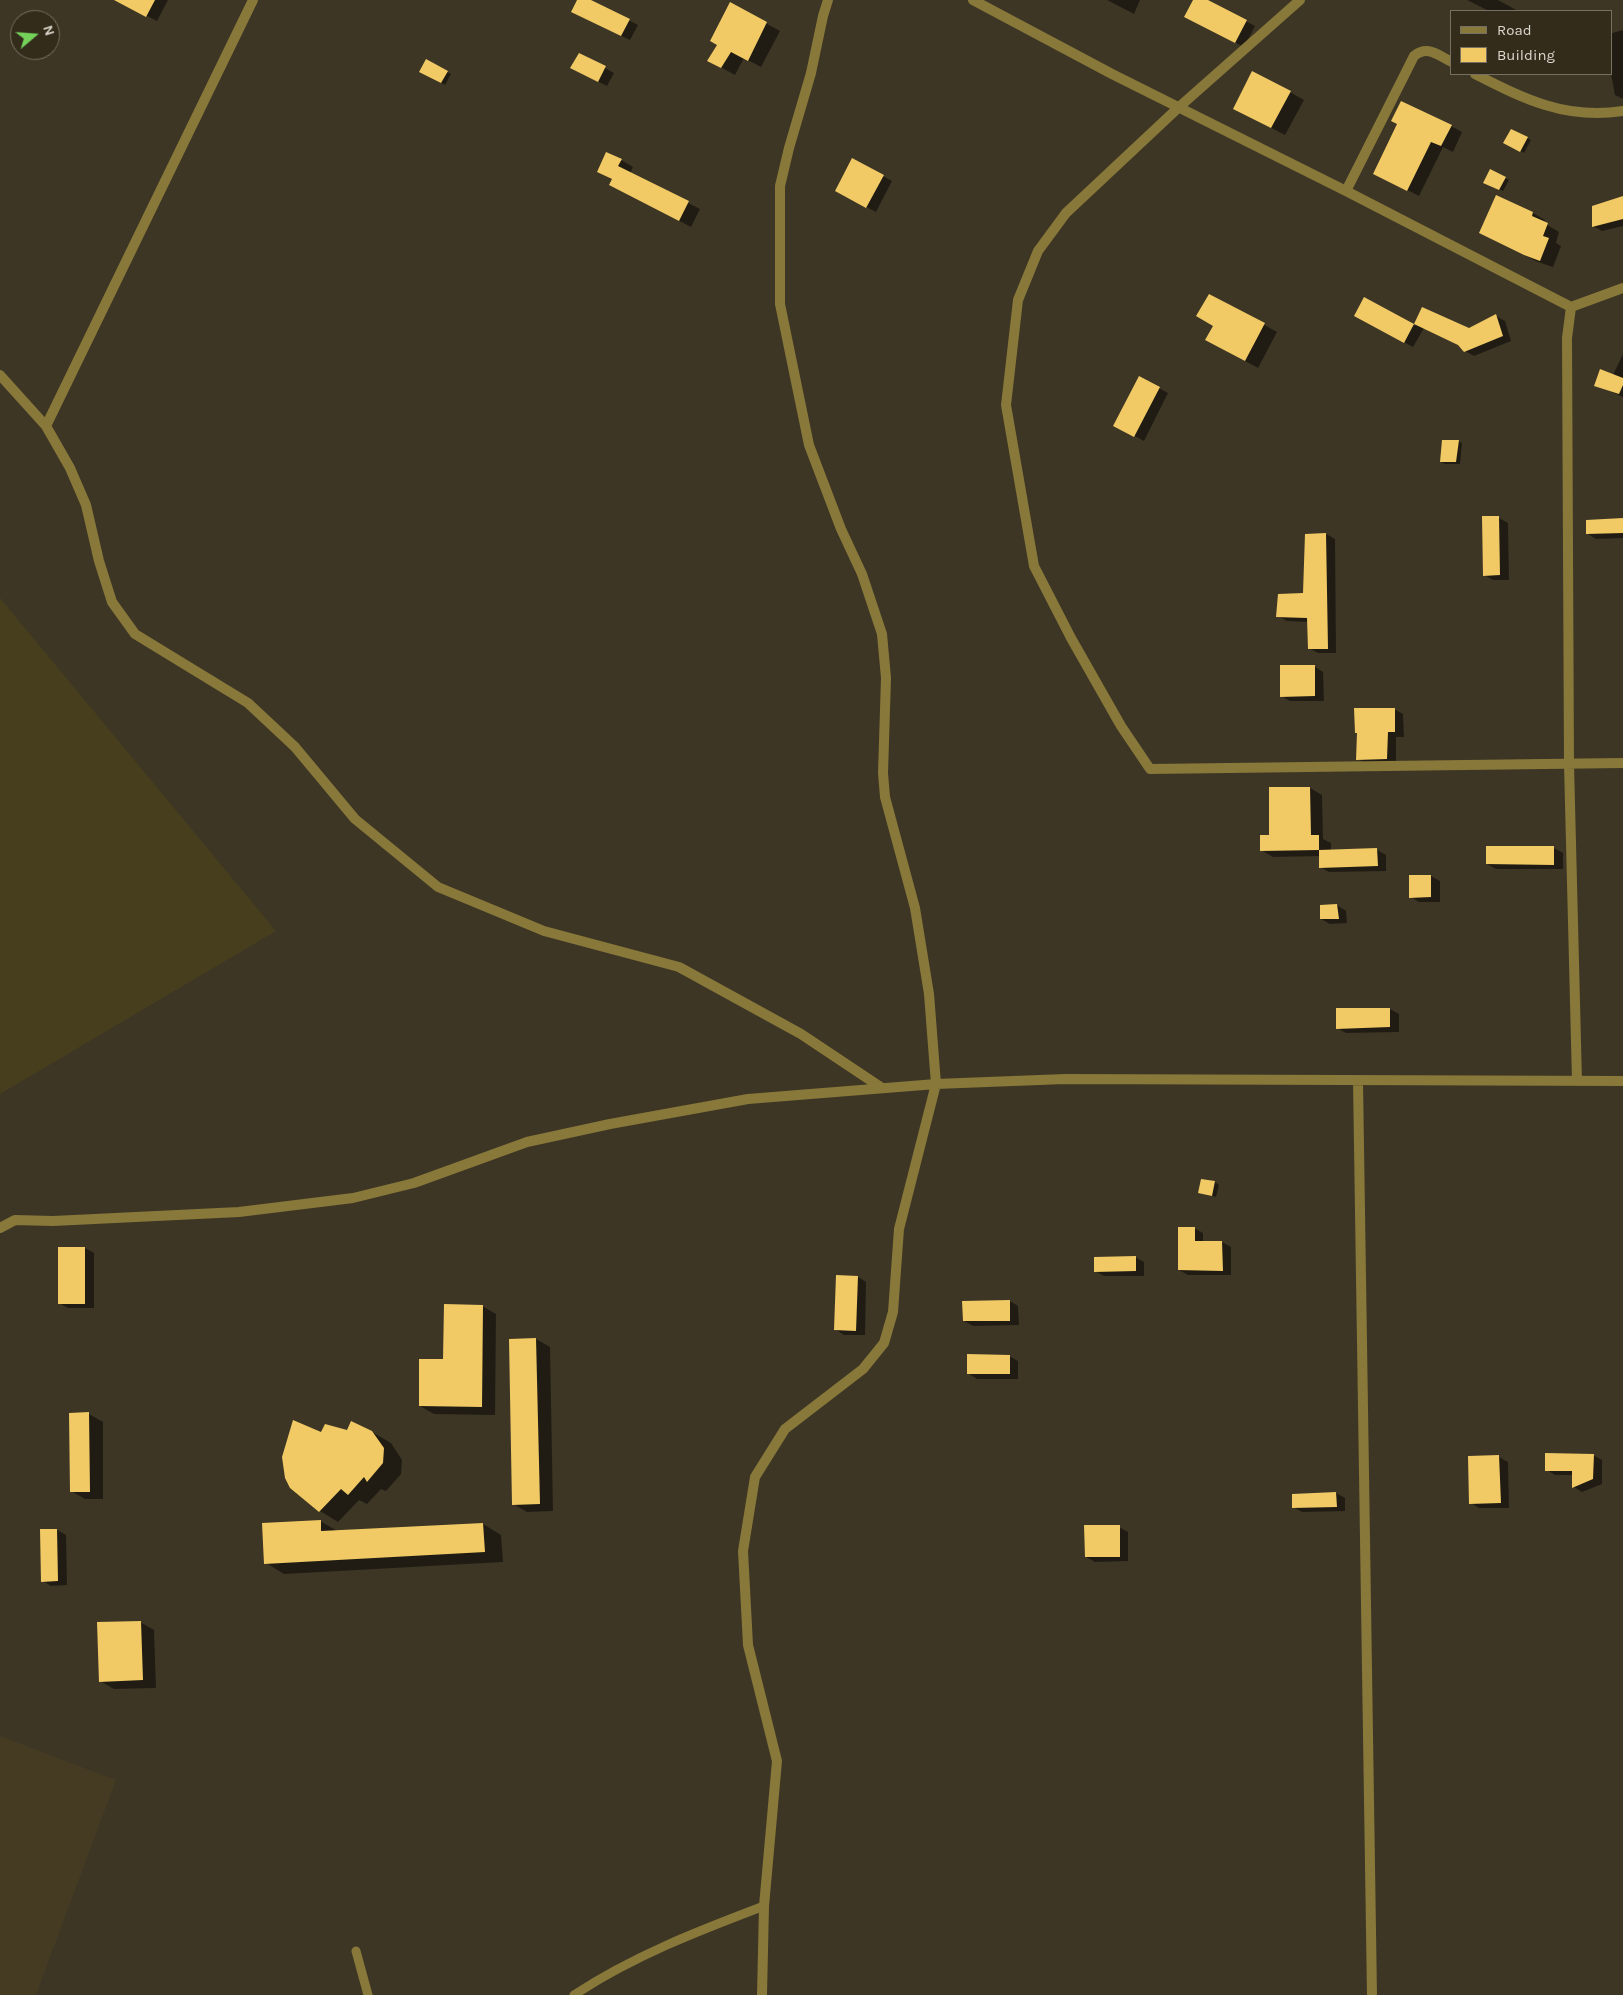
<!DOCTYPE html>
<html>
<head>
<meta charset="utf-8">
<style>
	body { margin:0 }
	#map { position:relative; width:1623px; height:1995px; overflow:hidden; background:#3d3625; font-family:Karla,sans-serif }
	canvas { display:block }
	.legend { position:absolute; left:1450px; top:10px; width:162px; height:65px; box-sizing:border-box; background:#332c1b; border:1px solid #767062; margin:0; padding:6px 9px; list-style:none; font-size:15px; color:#dbd7cd }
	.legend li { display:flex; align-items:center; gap:10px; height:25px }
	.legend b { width:25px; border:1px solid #767062 }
	.north { position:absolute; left:10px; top:10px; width:50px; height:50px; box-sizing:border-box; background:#332c1b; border:1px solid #767062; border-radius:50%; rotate:72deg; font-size:14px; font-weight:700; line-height:20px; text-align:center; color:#dbd7cd }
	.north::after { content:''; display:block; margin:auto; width:18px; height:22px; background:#74d25b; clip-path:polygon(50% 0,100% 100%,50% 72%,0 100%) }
</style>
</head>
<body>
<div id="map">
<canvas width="1623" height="1995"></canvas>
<ul class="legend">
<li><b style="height:6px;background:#88783a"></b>Road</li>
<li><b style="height:14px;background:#f1ca65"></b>Building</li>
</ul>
<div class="north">N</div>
</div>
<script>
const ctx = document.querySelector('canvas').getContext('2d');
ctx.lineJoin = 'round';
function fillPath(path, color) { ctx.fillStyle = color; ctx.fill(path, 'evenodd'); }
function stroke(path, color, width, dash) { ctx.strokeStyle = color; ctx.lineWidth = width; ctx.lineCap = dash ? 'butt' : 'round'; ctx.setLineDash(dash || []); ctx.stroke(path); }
const built = new Path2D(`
	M0,1736l116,44 -80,215h-36z`);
const sand = new Path2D(`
	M0,598l276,333 -276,163z`);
const shadow = new Path2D(`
	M131,0h37l-11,21 -18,-9z
	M579,0h10l49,25 -8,15 -58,-28z
	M1107,0h33l-6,14z
	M1194,0h11l50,26 -11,21 -49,-25z
	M1467,0h31l20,11h-29z
	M731,4l49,27 -19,36 -17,-9 -9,17 -26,-14 10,-16z
	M1623,30v69l-8,-4 -4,-21 1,-41z
	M426,61l25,13 -6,11 -24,-13z
	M605,68l9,5 -7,13 -26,-13z
	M1290,92l14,8 -19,35 -37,-19z
	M1451,126l11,6 -9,20 -10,-5 -24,49 -44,-23z
	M1527,138l4,2 -7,13 -19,-11z
	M621,160l12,7 -3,6 70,36 -9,18 -69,-36 -9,-11 -14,-8z
	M853,160l39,21 -16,31 -40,-21z
	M1505,178l4,2 -6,11 -14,-6z
	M1497,197l36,16 12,7 -1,3 15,9 -3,11 5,3 -8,21 -15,-5 -58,-29z
	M1623,197v29l-21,5 -9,-5z
	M1210,295l67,37 -19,36 -38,-21z
	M1365,298l50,28 8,-17 46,20 27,-13 9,5 6,20 -37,15 -9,-5 -5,-6 -36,-17 -11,19 -49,-26z
	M1623,354v43l-27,-12 17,-10z
	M1159,388l9,5 -24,48 -20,-11z
	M1458,441l4,2 -2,21h-15l-4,-2z
	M1499,518l9,5 1,57h-16l-9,-5z
	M1623,519v19l-27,1 -8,-5z
	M1326,534l9,5 1,114h-18l-9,-5 -1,-26 -21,-1 -9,-5 26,-22 2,-59z
	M1314,666l9,6 1,29h-34l-9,-5z
	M1394,709l9,5 1,23h-8v27h-29l-9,-5v-26z
	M1310,788l12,7 1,44 8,4v7h46l9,5v16l-57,1 -9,-5v-11l-47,1 -12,-7z
	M1487,848h67l9,5v16h-67l-9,-5z
	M1431,876l9,5v21h-21l-8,-5z
	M1337,905l9,6 1,12 -17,1 -9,-5z
	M1390,1009l9,5v18l-53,1 -9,-5z
	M1215,1182l4,3 -3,12 -17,-5z
	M1194,1228l9,5v9h19l9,5v28h-43l-9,-5z
	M59,1248h26l9,5v55h-26l-9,-5z
	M1135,1257l9,5v14h-40l-9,-5z
	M858,1277l8,5 -1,53h-21l-9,-6z
	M1010,1301l8,5 1,19 -46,1 -9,-5z
	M482,1306l14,8 -1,101 -61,-1 -14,-8 24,-45z
	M536,1339l14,8 3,164 -26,1 -14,-8z
	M1009,1356l9,5v18h-41l-9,-6z
	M70,1414h19l14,8v77h-18l-14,-8z
	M348,1431l24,1 19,11 11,17 -1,14 -15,17 -5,-2 -14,15 -8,-4 -21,22 -18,-11 -28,-24 29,-53z
	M1593,1455l9,5v24l-20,8 -8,-5v-12h-19l-8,-5z
	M1499,1457l9,5 1,46h-30l-8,-5z
	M1336,1493l9,5v13l-43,1 -9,-5z
	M320,1521l19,11 144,-8 18,11 2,27 -219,12 -18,-11z
	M1119,1527l9,5v29l-33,1 -9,-5z
	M57,1530l9,5 1,50 -16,1 -8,-5z
	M140,1622l14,8 2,58 -42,1 -14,-8z`);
const building = new Path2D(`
	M114,0h41l-9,17z
	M577,0h14l39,19 -9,17 -50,-24z
	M1193,0h15l39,20 -12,23 -51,-26z
	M730,2l37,20 -19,39 -17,-9 -10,16 -14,-7 10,-16 -7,-4z
	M579,53l27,13 -8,16 -28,-14z
	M426,59l22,12 -7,12 -22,-11z
	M1252,71l39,20 -20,37 -38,-19z
	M1401,101l51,24 -11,21 -10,-4 -24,49 -34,-17 24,-50 -6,-3z
	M1511,129l17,8 -8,15 -17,-9z
	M606,152l16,7 -4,7 71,35 -10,20 -70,-36 3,-6 -15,-7z
	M852,158l32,17 -18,33 -31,-17z
	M1490,169l16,8 -7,13 -16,-7z
	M1496,195l37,17 -1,4 16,7 -5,13 6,2 -9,23 -16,-6 -45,-22z
	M1623,196v23l-31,8v-21z
	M1209,294l56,29 -20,38 -40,-21 8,-14 -17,-10z
	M1364,297l50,27 -10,19 -50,-27z
	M1422,307l47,21 27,-14 7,22 -39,16 -6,-7 -44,-21z
	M1600,369l23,9v7l-4,9 -25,-8z
	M1139,376l21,11 -26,50 -21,-11z
	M1442,440h17l-3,22h-16z
	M1482,516h17l1,59 -17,1z
	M1623,518v15l-37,1v-14z
	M1326,533l2,116h-20l-1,-31 -31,-1 2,-23 25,-1 2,-59z
	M1280,665h35v31l-35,1z
	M1354,708h41v24h-7l-1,27 -31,1 1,-27h-2z
	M1269,787h41l1,48h8v15l-59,1v-16h9z
	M1486,846h68v19l-68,-1z
	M1377,848l1,18 -59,2v-18z
	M1409,875h22v22l-22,1z
	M1337,904l2,15h-19v-14z
	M1336,1008h54v19l-54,2z
	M1201,1179l14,2 -3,15 -14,-3z
	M1178,1227h17v14h27l1,30 -45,-1z
	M58,1247h27v57h-27z
	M1136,1256v15l-42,1v-15z
	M836,1275l22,1 -2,55 -22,-1z
	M1010,1300v21h-47l-1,-20z
	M444,1304l39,1 -1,102 -63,-1v-47h24z
	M536,1338l4,166 -28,1 -3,-166z
	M967,1354l43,1v19h-43z
	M89,1412l1,80h-20l-1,-79z
	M293,1420l28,12 4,-8 22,6 4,-9 21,10 12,17 -1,15 -16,19 -3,-5 -16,18 -7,-6 -22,23 -29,-24 -5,-10 -3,-21z
	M1545,1453l49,1 -1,25 -21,9v-17h-27z
	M1499,1455l2,48 -32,1 -1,-48z
	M1336,1492l1,15 -45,1v-14z
	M321,1520v11l162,-8 2,29 -221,12 -2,-41z
	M1084,1525h36v32h-35z
	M40,1529h17l1,52 -17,1z
	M141,1621l2,59 -44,2 -2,-60z`);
const service = new Path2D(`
	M356,1951l12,44
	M574,1995c59,-39 124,-64 190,-89`);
const minor = new Path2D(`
	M973,0l139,74 234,117 225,116 52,-19
	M1300,0l-122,108 -112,105 -28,38 -20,49 -12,105 28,161 37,72 50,88 29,43 473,-6
	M1475,74c49,25 91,46 148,37
	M1346,191l68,-135c14,-11 23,-1 38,6
	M1571,307l-4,31 2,426 8,317
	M0,375l46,51 24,42 16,37 13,56 13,41 23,32 113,69 47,44 60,72 83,68 106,44 135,36 122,67 81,54
	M46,426l207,-426
	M1358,1081l14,914
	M0,1228l15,-8 38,1 186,-9 114,-14 61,-15 113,-41 83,-18 138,-25 188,-15 129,-5 558,2
	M762,1995l2,-89 13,-145 -29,-116 -5,-94 12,-74 30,-48 78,-60 21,-26 9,-31 6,-83 37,-145 -7,-90 -14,-86 -30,-111 -2,-24 3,-95 -4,-44 -20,-60 -21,-45 -32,-84 -29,-141v-118l9,-38 22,-75 12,-57 5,-16`);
fillPath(built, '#453b23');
fillPath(sand, '#473e1e');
fillPath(shadow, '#0007');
fillPath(building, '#f1ca65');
stroke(service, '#88783a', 9);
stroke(minor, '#88783a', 10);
</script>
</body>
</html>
